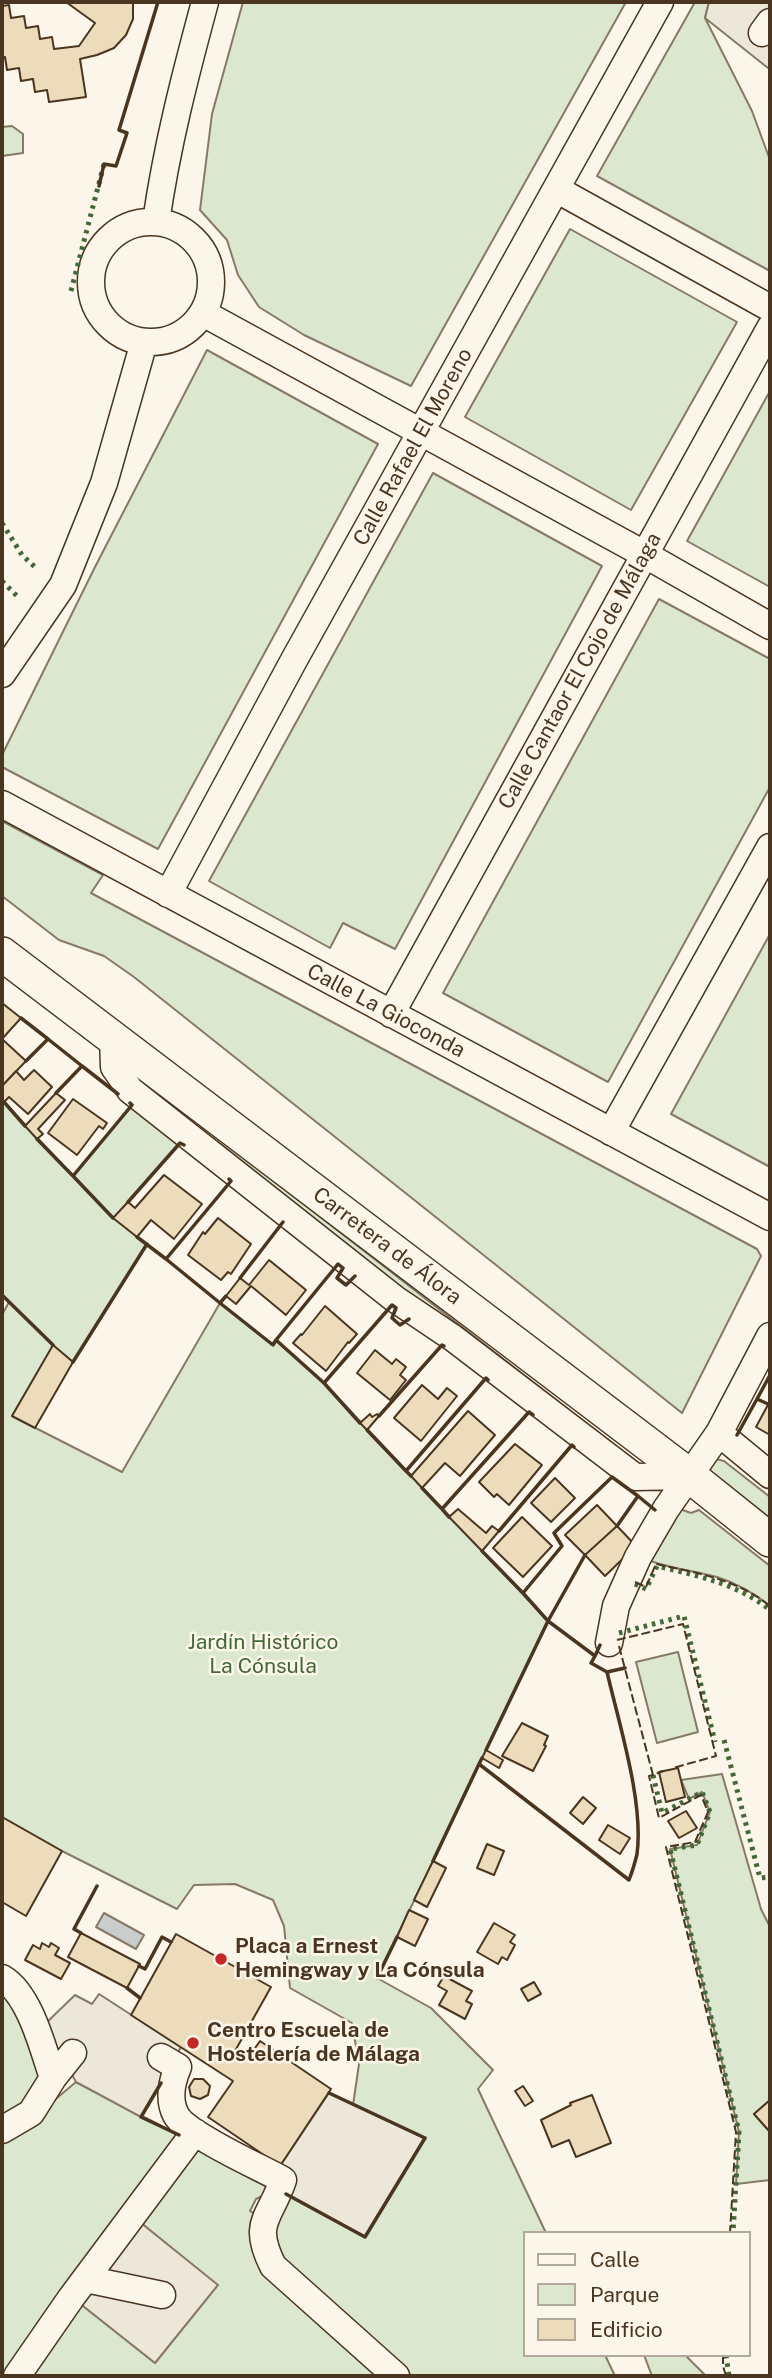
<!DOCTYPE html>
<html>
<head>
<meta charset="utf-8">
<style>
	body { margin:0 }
	#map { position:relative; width:772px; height:2378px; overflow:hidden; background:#fbf6e9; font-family:"Public Sans",sans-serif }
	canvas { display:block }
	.frame { position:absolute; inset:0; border:4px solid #4a3520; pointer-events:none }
	.legend { position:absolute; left:523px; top:2231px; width:228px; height:126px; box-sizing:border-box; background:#fbf6e9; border:2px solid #b4a999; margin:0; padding:9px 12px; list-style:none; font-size:21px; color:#4a3520 }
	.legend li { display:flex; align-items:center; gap:14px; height:35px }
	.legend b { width:35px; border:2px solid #b4a999 }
</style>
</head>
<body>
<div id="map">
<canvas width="772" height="2378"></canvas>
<div class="frame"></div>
<ul class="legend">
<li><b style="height:9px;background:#fbf6e9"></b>Calle</li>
<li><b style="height:19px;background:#dce7d0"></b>Parque</li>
<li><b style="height:19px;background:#ecdcbc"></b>Edificio</li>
</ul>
</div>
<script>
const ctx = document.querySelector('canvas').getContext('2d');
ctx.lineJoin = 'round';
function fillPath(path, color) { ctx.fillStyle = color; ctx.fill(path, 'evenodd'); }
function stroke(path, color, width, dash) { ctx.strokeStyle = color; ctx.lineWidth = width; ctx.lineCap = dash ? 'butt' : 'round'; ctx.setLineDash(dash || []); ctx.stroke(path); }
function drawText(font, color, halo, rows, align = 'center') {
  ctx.font = font + ' "Public Sans",sans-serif'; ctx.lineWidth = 5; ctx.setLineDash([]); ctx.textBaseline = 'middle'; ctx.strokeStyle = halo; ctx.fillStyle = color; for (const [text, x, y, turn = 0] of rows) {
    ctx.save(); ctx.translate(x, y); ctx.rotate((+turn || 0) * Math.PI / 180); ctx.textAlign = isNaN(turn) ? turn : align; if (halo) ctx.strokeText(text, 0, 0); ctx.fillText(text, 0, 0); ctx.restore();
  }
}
const green = new Path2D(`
	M243,2h383l-215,384 -107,-51 -45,-28 -21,-32 -11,-35 -27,-30 12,-96z
	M695,2h14l-4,16 47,93 18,49v111l-173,-95z
	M12,126l11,8v19l-21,3v-29z
	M570,229l167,93 -106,188 -166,-93z
	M207,350l171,94 -220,405 -156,-82v-12l93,-188z
	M770,391v196l-83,-46z
	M433,473l169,93 -207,383 -52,-26 -13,25 -121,-67z
	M659,599l111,60v128l-162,295 -165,-89z
	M2,821l101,54 -12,18 666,356 4,7 -79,157 -548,-436 -30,-21 -45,-16 -57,-44z
	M770,934v233l-99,-53z
	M132,1071l517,401 -222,-162 -296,-232z
	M2,1100l71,76 59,-71 48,38 -66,75 33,26 -74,118 -20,-16 -41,70 110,56 98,-169 52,41 4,-4 48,43 224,238 -171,357 54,30 62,62 -15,19 68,144h-21v122h80l10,21h-203l-129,-111 -12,-20 15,-51 139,-56 -72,-33 6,-41 -7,-41 -62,-35 -6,-62 -11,-26 -38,-16 -41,1 -17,24 -115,-58 -60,-34v-502l7,-13 -7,-7z
	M716,1459l8,2 46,36v29l-62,-48 3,-16z
	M677,1508l14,5 8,-3 71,56v40c-15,-12 -34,-23 -53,-29 -24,-7 -50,-8 -74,-19z
	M678,1652l20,80 -41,11 -21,-81z
	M722,1774l39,135 9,18v173l-16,14 16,18v48l-34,4 3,-52 -69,-283 27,-4 13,-33 -8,-20 -13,7 -8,-19z
	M2,1989l12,9 27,79 -10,26 -23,11h-6z
	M76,2082l103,53 -173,241h-4v-239l19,-9z
	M193,2150l14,1 66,36 -4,6 -13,6 -6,12 5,3 -3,25 134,137h-359l51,-74 77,61 62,-78 -76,-62z
	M644,2355h41l21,21h-54z`);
const parking = new Path2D(`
	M709,2h61v64l-2,2 -63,-50z
	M99,1994l82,53 -40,70 -65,-35 -32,-57 31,-30 17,9z
	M329,2093l96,45 -60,99 -92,-50 7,-21z
	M141,2223l77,62 -63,78 -77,-61z`);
const water = new Path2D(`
	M104,1913l40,22 -8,14 -40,-22z`);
const building = new Path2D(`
	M66,2h67v17l-7,16 -12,13 -17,7 -17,4 6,38 -37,5 -2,-12 -12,2 -2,-13 -12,2 -2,-13 -12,2 -2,-13 -3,1v-52l7,-1 2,13 13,-2 2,12 12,-2 2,13 12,-2 2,12 25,-3 16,-23z
	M2,1003l19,15 -19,21z
	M2,1039l24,22 -24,25z
	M34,1070l18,17 -24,27 -19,-17 -5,5 -2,-2v-14l14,-15 8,9z
	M56,1093l9,7 -27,29 5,5 -6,5 -12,-13z
	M73,1099l34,24 -4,6 -4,-3 -22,29 -29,-22z
	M164,1175l38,29 -28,35 -23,-19 -14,17 -24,-19 15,-16 7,6z
	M218,1218l33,26 -20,30 -3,-2 -7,8 -33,-25 15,-23 2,2z
	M269,1260l37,30 -20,25 -35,-29 -15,18 -10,-8 14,-18 9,7z
	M325,1306l32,28 -8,9 -1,-1 -22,29 -33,-28 8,-9 1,1z
	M53,1345l20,17 -38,66 -23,-12z
	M375,1350l17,14 4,-5 10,8 -6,8 6,5 -16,20 -33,-27z
	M422,1385l16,14 9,-11 10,8 -36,45 -27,-23z
	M770,1401v34l-14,-8z
	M468,1411l27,24 -35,41 -15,-13 -23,25 -11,-12z
	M370,1414l2,3 5,-3 2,2 -12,14 -7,-7z
	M515,1444l27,21 -33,40 -12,-11 -3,3 -15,-15z
	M555,1478l20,20 -24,24 -20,-19z
	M597,1505l20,21 -32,29 -20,-20z
	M458,1509l28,24 6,-7 7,5 -17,20 -33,-34z
	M522,1517l30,29 -29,31 -30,-29z
	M617,1526l19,20 -31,30 -20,-21z
	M522,1723l26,13 -4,9 2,1 -13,25 -31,-15z
	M486,1750l17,10 -4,8 -17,-10z
	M678,1768l7,29 -19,5 -7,-30z
	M583,1797l13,11 -13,16 -13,-11z
	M686,1811l11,17 -18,10 -11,-17z
	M2,1817l60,34 -36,65 -24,-14z
	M608,1825l22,13 -10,16 -21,-14z
	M487,1844l17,7 -10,24 -17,-7z
	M433,1861l13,7 -19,39 -13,-7z
	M409,1910l19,9 -13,27 -18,-9z
	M494,1923l21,12 -5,7 5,3 -8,15 -5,-3 -4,7 -21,-12z
	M81,1933l59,31 -13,24 -59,-31z
	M176,1934l95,53 -36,64 13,7 12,-17 71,48 -51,77 -72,-49 25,-36 -102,-66z
	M42,1943l7,4 2,-4 8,5 -4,7 15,8 -9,16 -36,-19 8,-15 7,4z
	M444,1976l28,15 -6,10 6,3 -7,15 -26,-14 8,-14 -9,-5z
	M534,1982l7,12 -13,7 -7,-12z
	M194,2079h9l7,7 -2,9 -8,4 -9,-3 -2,-9z
	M523,2086l10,15 -8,5 -10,-15z
	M592,2095l19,48 -35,14 -7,-17 -17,7 -11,-27 30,-15 -1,-2z
	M770,2100v32l-16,-18z`);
const minor = new Path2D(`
	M762,33l8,-11
	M556,189l214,119
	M156,222c11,-77 29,-146 49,-220
	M91 282a60 60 0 1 1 120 0a60 60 0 1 1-120 0Z
	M203,313l441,241 126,72
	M2,674l61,-89 41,-102 40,-141
	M2,804l768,413
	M168,894l126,-234 366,-658
	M391,1014l379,-686
	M113,1038l1,29 16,23 265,209 58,39 182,139 55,-1
	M611,1132l159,-285
	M719,1433l51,42
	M609,1643l7,-37 22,-49 28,-48 53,-76 51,-97
	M2,1978c28,16 41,71 51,100
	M161,2057l17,10c-6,14 -10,33 -2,48 11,20 84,52 107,65 -13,39 -32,42 -10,86l123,110
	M2,2130l29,-17 22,-35 20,-25
	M86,2279l76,16
	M17,2376l54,-78 124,-166`);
const major = new Path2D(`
	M2,954l688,522 80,64`);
const hedge = new Path2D(`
	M71,291l33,-127
	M2,523l20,32 14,13
	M2,581l17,17
	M635,1584l11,5 11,-23c41,10 79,17 113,44
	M619,1633l65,-17 31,126
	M724,1740l36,138 10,-1
	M653,1775l9,38 40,-21 8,20 -13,33 -27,4 69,283 -6,101
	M726,2355l3,21`);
const fence = new Path2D(`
	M635,1582l11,5 10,-23c41,9 81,15 114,42
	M617,1640l66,-16 33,132 -43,12
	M619,1646l34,129 10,-4
	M653,1775l-4,1 10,42 42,-23 7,17 -13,30 -29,5 70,285 -6,101
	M723,2355v11l3,10`);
const wall = new Path2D(`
	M99,186l5,-22 12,2 11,-33 -8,-3 39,-128
	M21,1018l27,21
	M26,1061l22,-22 34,27
	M56,1093l26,-27 36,28
	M4,1102l21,24
	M37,1139l36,37 59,-71 -2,-2
	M73,1176l40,42
	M128,1202l52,-59 4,2
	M137,1237l29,22 65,-78 -2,-2
	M166,1259l54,44
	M240,1278l43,-56
	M2,1295l51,50
	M226,1296l-6,7 53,42 3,-5
	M73,1362l74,-118
	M324,1383l-48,-43 62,-76 5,4 -6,10 9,7 9,-9
	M757,1399l13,-24
	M379,1416l63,-71 2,1
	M360,1423l-36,-40 68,-78 4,3 -4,10 8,7 9,-6
	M367,1430l39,41
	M737,1435l20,-36 11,5
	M411,1476l-5,-5 80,-93 2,2
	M422,1488l20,21
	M449,1517l-7,-8 87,-97 4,3
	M617,1526l21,-30 17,14
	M499,1531l73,-86 2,2
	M482,1551l41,42
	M585,1555l-37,66 47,35 5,-11
	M607,1672l18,-4
	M486,1750l62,-129 -25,-28 39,-47 -8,-13 58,-56 26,19
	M482,1758l-3,6 150,116c3,-8 6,-17 8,-26 7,-52 -18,-130 -30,-182l-16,-9 4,-7
	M433,1861l46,-97
	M81,1933l-7,-4 23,-43
	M139,1966l6,3 17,-32 9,5
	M377,1978l20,-41
	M127,1988l13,10
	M161,2083l-20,34 38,18
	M286,2194l79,43 60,-99 -96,-45`);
const markers = [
	[221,1959,7,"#c62828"],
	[193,2043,7,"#c62828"]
];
const streetNames = [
	["Calle Rafael El Moreno",413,447,-61],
	["Calle Cantaor El Cojo de Málaga",580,671,-61],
	["Calle La Gioconda",386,1011,28],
	["Carretera de Álora",387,1246,37]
];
const parkNames = [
	["Jardín Histórico",263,1643],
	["La Cónsula",263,1667]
];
const poiNames = [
	["Placa a Ernest",235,1947],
	["Hemingway y La Cónsula",235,1971],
	["Centro Escuela de",207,2031],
	["Hostelería de Málaga",207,2055]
];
fillPath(green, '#dce7d0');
stroke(green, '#887966', 2);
fillPath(parking, '#ede7d9');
stroke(parking, '#887966', 2);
fillPath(water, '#c9cecd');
stroke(water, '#887966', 2);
fillPath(building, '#ecdcbc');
stroke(building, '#4a3520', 2);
stroke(minor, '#4a3520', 29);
stroke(major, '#4a3520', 36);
stroke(minor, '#fbf6e9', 26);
stroke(major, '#fbf6e9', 33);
stroke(hedge, '#436837', 5, [3.5, 5]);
stroke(fence, '#4a3520', 2, [9, 3.5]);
stroke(wall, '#4a3520', 3.5);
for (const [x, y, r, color] of markers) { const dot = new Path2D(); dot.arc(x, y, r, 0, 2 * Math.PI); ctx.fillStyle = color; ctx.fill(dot); stroke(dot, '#fbf6e9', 2.5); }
drawText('21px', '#4a3520', '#fbf6e9', streetNames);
drawText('21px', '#436837', '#fbf6e9', parkNames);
drawText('bold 21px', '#4a3520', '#fbf6e9', poiNames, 'left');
</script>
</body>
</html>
